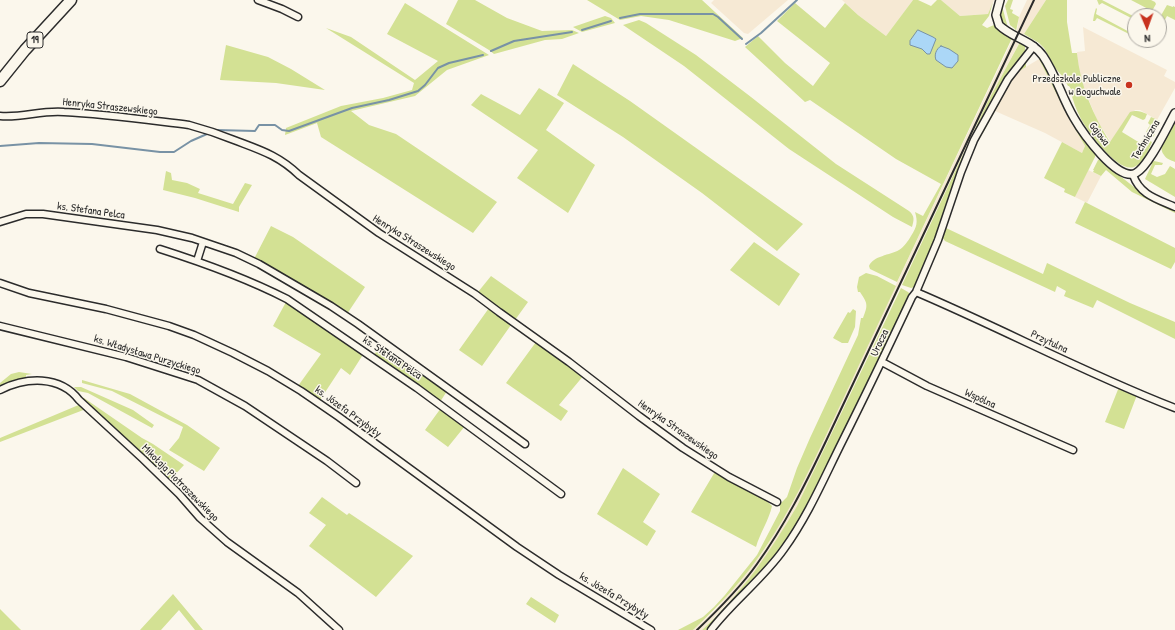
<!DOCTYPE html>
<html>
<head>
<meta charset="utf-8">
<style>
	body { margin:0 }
	#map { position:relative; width:1175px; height:630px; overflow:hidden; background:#fbf7ec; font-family:"Patrick Hand",sans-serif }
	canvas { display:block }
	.north { position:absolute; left:1127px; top:8px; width:40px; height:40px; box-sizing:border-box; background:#fbf7ec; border:1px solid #a8a59f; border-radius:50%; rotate:178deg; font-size:11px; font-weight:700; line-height:16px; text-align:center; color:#2b2b2b }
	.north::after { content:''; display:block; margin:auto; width:14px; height:18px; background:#c8321e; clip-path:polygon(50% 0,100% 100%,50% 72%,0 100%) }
</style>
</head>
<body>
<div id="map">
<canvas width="1175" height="630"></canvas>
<div class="north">N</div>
</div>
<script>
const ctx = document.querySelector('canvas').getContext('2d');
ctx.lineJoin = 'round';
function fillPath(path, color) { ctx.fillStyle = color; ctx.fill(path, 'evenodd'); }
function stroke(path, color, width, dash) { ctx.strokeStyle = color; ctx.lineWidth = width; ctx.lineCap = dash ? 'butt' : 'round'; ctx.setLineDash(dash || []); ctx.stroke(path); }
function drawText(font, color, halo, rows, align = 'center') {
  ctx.font = font + ' "Patrick Hand",sans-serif'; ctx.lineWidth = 3; ctx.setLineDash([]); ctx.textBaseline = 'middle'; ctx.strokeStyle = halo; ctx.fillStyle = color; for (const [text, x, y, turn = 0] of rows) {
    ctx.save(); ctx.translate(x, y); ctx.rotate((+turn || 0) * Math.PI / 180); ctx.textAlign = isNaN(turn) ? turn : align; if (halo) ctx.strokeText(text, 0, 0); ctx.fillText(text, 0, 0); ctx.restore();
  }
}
const built = new Path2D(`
	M714,0h74l-40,34 -4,-1 -33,-30z
	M842,0h71l-27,36 -28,-21z
	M941,0h53l-6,14 -28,2z
	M1027,0h19l-22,34 -37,69 -190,403 -17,29 -17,26 -23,29 -38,40h-9l22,-20 29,-34 21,-27 20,-34 22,-42 136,-288 74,-155 2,-13z
	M1083,27l84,43 -3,6 11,6v6l-18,32 -17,-10h-5l-24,32 -13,-20 -14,-33 -6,-23 -1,-14 8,-1z
	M1039,59l28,56 18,31 -3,7 -37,-20 -50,-22 21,-38z
	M1088,170l13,6 -14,27 -12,-6z`);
const green = new Path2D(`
	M458,0h17l32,18 35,13 30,-1 7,3 -17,6 -17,1 -51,14 -5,-4 -43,-26z
	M587,0h115l41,38 -8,3 -66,-21 -28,-4 -21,4z
	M913,0h5l13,6 6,-6h4l19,16 28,-2 5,-12 -4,14 -7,9 5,3 7,-3 4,4 14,9 -115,244 -27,-13 -1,-3c4,-10 21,-11 30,-16 5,-3 9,-9 12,-14 6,-9 7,-14 4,-24l8,4 18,-32 -45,-25 -86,-59 -5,2 -60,-55 13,-11 27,27 28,23 17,-23 -53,-42 18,-18 30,25 20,-25 13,12 28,21z
	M1003,0h2l-3,6 6,22c-11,-10 -8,-15 -5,-28z
	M1008,0h5l-3,9 3,1 -1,3 7,4 -3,14 -1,-2 -5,-4 -5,-19z
	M1046,0h21v22l5,31h5c3,32 16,62 33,89l20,-30c7,-2 10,-1 17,2l-2,5 -2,1 -11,-5 -10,17 18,11 4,-6 8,5c-4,9 -8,21 -18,25 -16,6 -46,-35 -53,-48 -5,-9 -8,-19 -11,-29l1,-1 -2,-3h-1l-5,-9 -7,-8 -12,-21 -5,-5 -15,-9z
	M1097,0h5l33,17v3l-33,-17 -3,2z
	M1131,0h20l4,2 1,2 -4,7z
	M405,3l84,52 -42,15 -32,26 -64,15 18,14 27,9 101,68 -24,31 -152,-96 -4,-14 -32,12 1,-7 55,-22 42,-8 29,-8 2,-7 -88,-55 25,9 64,43 23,-19 -51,-27z
	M1167,5l6,2v-1l2,1v13l-8,-4 -6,11 -2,-1v-7z
	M1096,8l1,1 -1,5 39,21v2l-38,-19 -2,3h-2l1,-6z
	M605,16l6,2 4,5 -33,9 -9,-5z
	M639,20l7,3 50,32 55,42 85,67 73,47c6,5 5,9 3,16l-19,-10 -104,-68 -105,-83 -61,-41z
	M1020,42l5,3v6l-10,13 -14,21 -23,44 -37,98 -26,60 -4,1 -9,-3 85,-182z
	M226,45l42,12 23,12 34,21 -49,-7 -56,-3z
	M1041,58l29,59 26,35 -1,5 -20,40 -11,-5 1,-3 -21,-11 18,-36 20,11 3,-7 -18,-31 -28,-56z
	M1026,60v7l-10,6 -38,69 19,-38 15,-27z
	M573,64l57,37 173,123 -26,27 -75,-58 -79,-56 -66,-42z
	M539,88l25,15 -18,27 49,35 -27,48 -51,-35 21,-28 -67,-45 10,-11 39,21z
	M1151,117l9,4 -6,11 1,2 -2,3 -7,-5 4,-7 -2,-2z
	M1175,120v42c-4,-2 -9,-3 -11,-7 -8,-10 6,-26 11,-35z
	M1100,159l3,1 12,12 28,22 32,16v3l-43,-21 -26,-22 -5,6 -8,-4 1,-2h-1l5,-10z
	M1154,161l9,2 -1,2h-7l-4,9 6,3 8,-3 5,-8 5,3v28l-30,-18 7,-15 -1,-1z
	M166,171l5,2 1,7 15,3 13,6 -2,4 35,11 12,-21 7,2 -13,22v5l-44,-14 -32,-8z
	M1085,202l90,46v14l-4,7 -96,-46z
	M271,226l22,11 72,50 -18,27 -63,-40 -30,-15z
	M946,228l97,46 4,-11 83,40 45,19v17l-78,-39 -4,8 -29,-12 2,-5 -9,-5 -2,6 -110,-51 -3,-4z
	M754,242l46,32 -21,32 -49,-36z
	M866,273l11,3 19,10c-23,48 -45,97 -68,145 -19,40 -38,80 -63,117 -20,30 -45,57 -72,82h-15l25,-13 11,-10 11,-12 32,-40 23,-44v-7l7,-7 10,-29 13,-30 48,-103 3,-17h2c5,-13 5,-14 -3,-26h-2l-1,-5 2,-10z
	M491,276l37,26 -13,18 -37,-28z
	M901,288l7,4 3,3 -104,214 -28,44 -71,77h-6c39,-36 69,-79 95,-124z
	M286,302l78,51 -14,22 -9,-7 -21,32 -22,-14 23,-32 -48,-28z
	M489,308l22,17 -29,41 -23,-16z
	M853,309l3,2 -1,16 -7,16h-6l-9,-5 15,-26 2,1z
	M536,342l48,33 -25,30 9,6 -7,10 -55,-38z
	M382,343l65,48 -7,11 -66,-47z
	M19,372l13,2 -6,1v4l-16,4 -10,5v-5l11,-9z
	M82,380l48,14 57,31 33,23 -16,23 -35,-21 10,-12 4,-11 -71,-36 -30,-8z
	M74,387h7l52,23 21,15 -2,3 -64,-35 -10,-2z
	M1119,387l18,8 -13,34 -19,-7z
	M79,397l5,1 58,40 11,6 31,21 -14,15z
	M81,404l5,5 -86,33v-4z
	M441,408l24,18 -17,21 -23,-17z
	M623,468l37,26 -17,28 13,9 -9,15 -50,-32z
	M716,470l51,31 5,5c-3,14 -12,27 -16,41l-65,-35z
	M322,497l25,18 2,-2 64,43 -37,41 -67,-51 17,-21 -17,-12z
	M173,594l30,36h-8l-16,-20 -18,20h-21z
	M531,597l28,18 -4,8 -29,-19z
	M0,609l21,21h-21z`);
const water = new Path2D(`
	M918,30l15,7 3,2 -6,15h-3l-5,-5 -12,-4v-4z
	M941,46l8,3 9,6v6l-6,7 -6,-1 -10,-7c-2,-5 0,-11 5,-14z`);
const stream = new Path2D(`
	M620,18l20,-4h73l5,3 24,22
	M582,30l29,-9
	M746,44l15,-11 36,-33
	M491,51l23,-10 58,-9
	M216,130l39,1 4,-6h16l7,5 7,1 63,-23 37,-8 29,-9 7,-6 13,-17 11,-5 34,-8
	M0,146l39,-3 53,1 68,8h14l17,-11 16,-7`);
const minor = new Path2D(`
	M258,0l24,9 16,8
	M0,116c22,2 42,-6 64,-4 41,2 83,8 125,13 15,4 30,9 45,15 26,10 44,15 65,35l80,58 96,61 24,18 70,50 70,54 44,32 46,29 48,25
	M1133,175c7,20 24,24 42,32
	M0,222l26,-8h17l114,16 35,8 44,15 23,11 72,42 27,18 167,120
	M160,249c44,14 86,29 127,50l130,89 144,106
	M197,261l6,-19
	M0,283l29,10 77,16 63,17 25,9 39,18 35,18 33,20 38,26 178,130 42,28 92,55
	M916,292c87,37 171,82 259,116
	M0,326l126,31 72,23 47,26 82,55 29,22
	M882,362l45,24 146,64
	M0,390c26,-13 60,-15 79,10l64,59 36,35 21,24 27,24 71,51 41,37
	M711,630c22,-29 52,-51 73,-81 24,-33 40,-71 58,-107 24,-48 47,-96 70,-145l4,-5 22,-52 23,-68 13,-32 34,-61 26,-33`);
const tertiary = new Path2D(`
	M1000,0l-4,15 3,10c13,13 33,15 44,31 13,19 19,42 31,62 8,14 44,65 62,55 13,-7 31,-46 39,-60`);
const trunk = new Path2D(`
	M0,81l25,-31 46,-50`);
const rail = new Path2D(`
	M697,630c22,-21 43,-42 60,-66 28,-39 49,-81 69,-123l208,-441`);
const markers = [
	[1129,85,4,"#c8321e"]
];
const shields = [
	[35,40,16]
];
const shieldNames = [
	["19",35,40]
];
const poiNames = [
	["Przedszkole Publiczne",1121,79],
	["w Boguchwale",1121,92]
];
const streetNames = [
	["Henryka Straszewskiego",110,107,6],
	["Gajowa",1099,134,52],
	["Techniczna",1146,140,-59],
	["ks. Stefana Pelca",91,211,8],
	["Henryka Straszewskiego",414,243,32],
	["Przytulna",1049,342,25],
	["Urocza",880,343,-65],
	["ks. Władysława Purzyckiego",147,355,17],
	["ks. Stefana Pelca",392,358,34],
	["Wspólna",980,399,24],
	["ks. Józefa Przybyły",348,412,36],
	["Henryka Straszewskiego",678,430,35],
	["Mikołaja Piotraszewskiego",180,483,45],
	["ks. Józefa Przybyły",614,596,31]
];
fillPath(built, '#f6e9d4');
fillPath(green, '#d3e194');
fillPath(water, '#abd7f7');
stroke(water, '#7892a5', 1);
stroke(stream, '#7892a5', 2);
stroke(minor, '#2b2b2b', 9);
stroke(tertiary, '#2b2b2b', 10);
stroke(trunk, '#2b2b2b', 13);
stroke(minor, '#fbf7ec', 6);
stroke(tertiary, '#fbf7ec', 7);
stroke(trunk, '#fbf7ec', 10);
stroke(rail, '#2b2b2b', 2);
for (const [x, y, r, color] of markers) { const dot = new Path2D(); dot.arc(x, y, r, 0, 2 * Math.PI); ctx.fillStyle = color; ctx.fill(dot); stroke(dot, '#fbf7ec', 1.5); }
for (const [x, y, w] of shields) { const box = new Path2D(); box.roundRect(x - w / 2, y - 8, w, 16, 3); ctx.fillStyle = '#fbf7ec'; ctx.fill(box); stroke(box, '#2b2b2b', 1); }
drawText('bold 10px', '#2b2b2b', null, shieldNames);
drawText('11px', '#2b2b2b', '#fbf7ec', poiNames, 'right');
drawText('11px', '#2b2b2b', '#fbf7ec', streetNames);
</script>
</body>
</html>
